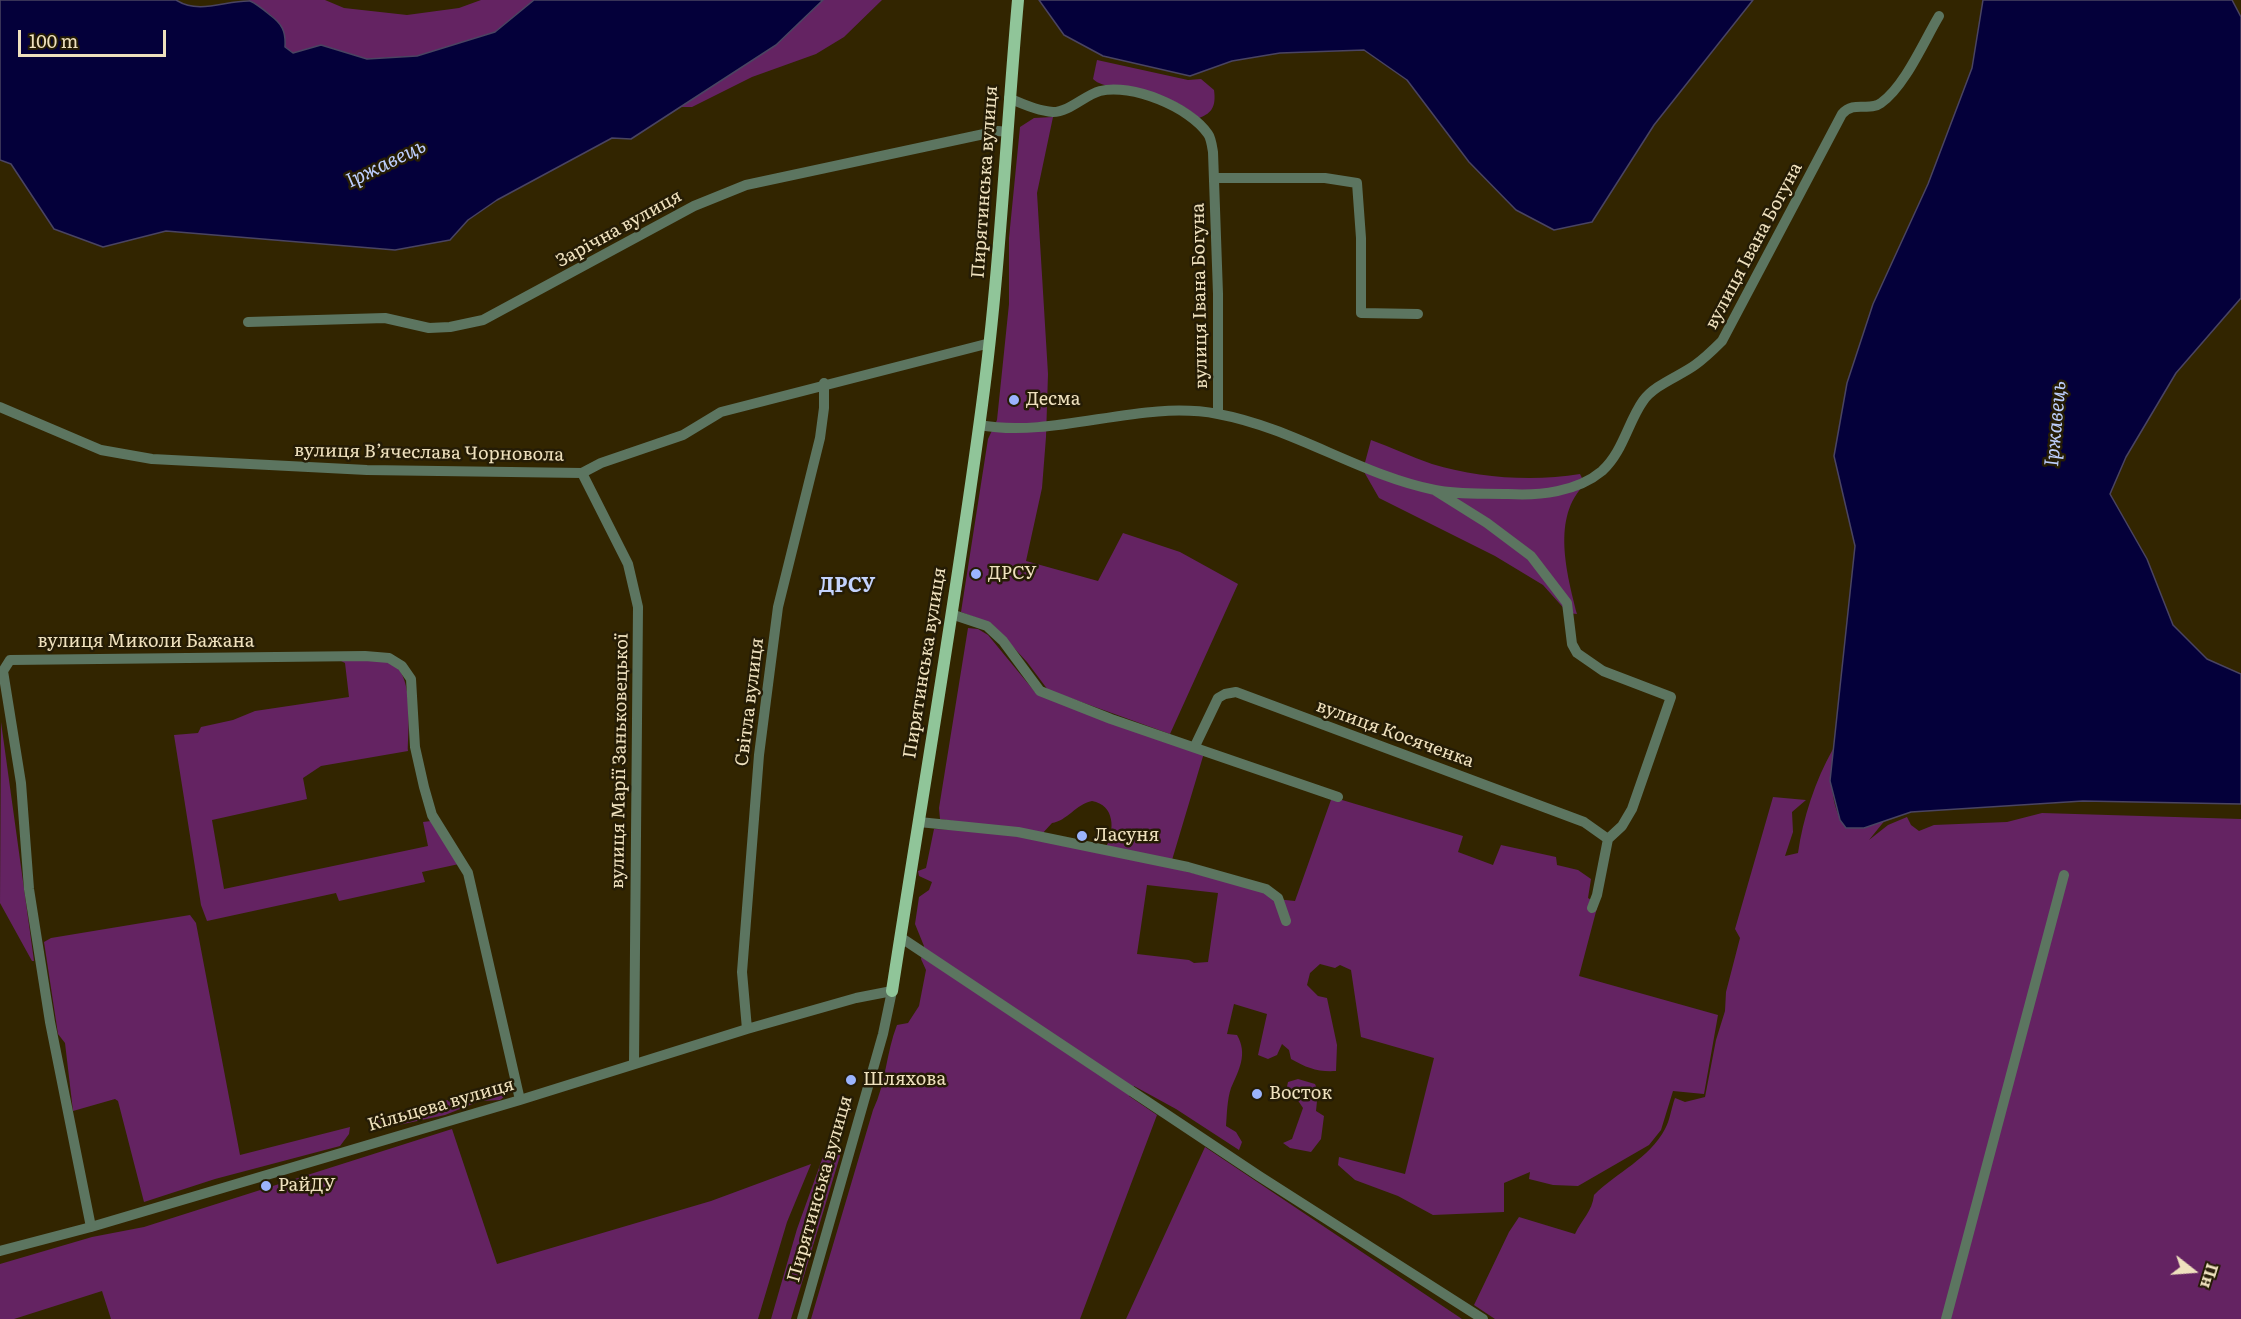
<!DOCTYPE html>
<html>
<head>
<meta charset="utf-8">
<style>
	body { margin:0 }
	#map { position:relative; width:2241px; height:1319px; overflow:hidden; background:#322500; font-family:Literata,serif }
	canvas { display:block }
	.north { position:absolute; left:2163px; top:1241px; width:60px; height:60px; -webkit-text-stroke:4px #251c05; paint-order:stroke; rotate:107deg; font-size:16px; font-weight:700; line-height:24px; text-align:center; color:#efe1be }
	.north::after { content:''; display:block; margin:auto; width:21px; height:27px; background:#efe1be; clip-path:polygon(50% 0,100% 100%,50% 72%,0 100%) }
	.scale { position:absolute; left:18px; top:30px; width:148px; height:27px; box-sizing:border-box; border:3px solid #efe1be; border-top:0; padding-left:8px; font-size:18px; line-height:21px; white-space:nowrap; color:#efe1be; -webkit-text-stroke:4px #251c05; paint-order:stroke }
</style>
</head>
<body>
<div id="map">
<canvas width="2241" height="1319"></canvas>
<div class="north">Пн</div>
<div class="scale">100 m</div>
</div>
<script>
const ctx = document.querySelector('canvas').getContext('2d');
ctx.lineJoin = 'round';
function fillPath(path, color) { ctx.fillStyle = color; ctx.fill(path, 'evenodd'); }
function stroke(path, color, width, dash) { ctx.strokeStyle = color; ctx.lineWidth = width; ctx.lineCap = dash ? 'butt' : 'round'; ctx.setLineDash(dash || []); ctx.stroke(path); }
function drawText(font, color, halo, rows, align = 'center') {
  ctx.font = font + ' Literata,serif'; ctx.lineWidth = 5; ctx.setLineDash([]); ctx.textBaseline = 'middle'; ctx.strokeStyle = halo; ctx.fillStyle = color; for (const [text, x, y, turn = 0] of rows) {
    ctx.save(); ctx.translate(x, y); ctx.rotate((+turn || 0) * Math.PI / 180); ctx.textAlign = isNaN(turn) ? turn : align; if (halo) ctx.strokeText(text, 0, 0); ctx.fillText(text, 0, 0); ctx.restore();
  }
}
const green = new Path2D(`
	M248,0h77l19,8 63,7 52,-7 22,-8h53l-39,32 -78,24 -50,3 -46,-14 -28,8 -8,-6c1,-25 -17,-35 -37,-47z
	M823,0h59l-38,37 -28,17 -64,23 -60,30h-12l96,-62z
	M1097,60l91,20 13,-1 13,11c2,15 -1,23 -15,28 -18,-16 -41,-25 -65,-30 -14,-3 -30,1 -41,-9z
	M1053,117l-16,76 11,181 -2,63 -4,51 -16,73 72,20 25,-48 57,19 58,32 -68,150 -122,-44 -21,-28 -35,-38 -31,-12 27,-173 9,-19 12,-116v-66l11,-111 14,-9z
	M1371,440c20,7 40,17 61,24 46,14 101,18 148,10l5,10c-34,33 -18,90 -8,130l-9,-1 -25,-28 -48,-29 -116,-58 -16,-28z
	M968,628l10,1 10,6 47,57 169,61 -32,107 -66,-13c9,-17 9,-42 -14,-46 -16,3 -25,20 -40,22l-11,12 -101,-16 -1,-11z
	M365,659c7,1 17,0 24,3 26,9 19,66 19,89l-87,15 -18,12 4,21 -95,21 12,69 204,-43 -5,-24 8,-1 28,43 -37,8 3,10 -86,19 -3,-8 -129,28 -6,-16 -27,-170 24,-2 3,-6 32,-7 22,-9 94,-14 -4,-34 -4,-2z
	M1,722l33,239h-2l-32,-58z
	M1833,749c-2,27 -4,56 13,79h18l22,-9 -17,21 19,-15 19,-8 4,8 8,6 15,-6 73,-3 35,-9 199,6v500h-746l-21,-14 35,-73 10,-15 56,17c7,-15 17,-22 19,-39 23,-23 55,-36 71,-66 5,-9 6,-20 10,-31l10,4 20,-5 11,-57 9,-29 1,-19 14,-54 -5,-9 38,-132 33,3 -14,12 1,20 -8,24 13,-3c5,-35 17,-72 35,-104z
	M1332,797l131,39 -5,16 35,13 8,-20 55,12 1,8 21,5 13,9 -3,19 10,6 -19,72 139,39 -14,79 -31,-3 -12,39 -12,15 -71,41 -25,-1 -24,-6 1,-7 -26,11v29l-71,3 -35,-19 -43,-16 -17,-15 1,-8 66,17 29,-116 -73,-21 -10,-67 -11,-5 -5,3 -15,-4 -10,9 -3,12 11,11 9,2 10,47 -1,26c-19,1 -29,-3 -45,-12l-2,-9 -7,-6 -5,11 -9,4 -10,-4 9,-41 -33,-10 -7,30 10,1c11,19 2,35 -6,53 -4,12 -4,26 -5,38l10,6 6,10 -3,8 -63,-41 -42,-23 -5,10 28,19 -77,204h-269l62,-209c13,-27 13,-57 24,-85l11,-2 11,-17 7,-36 -5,-11 3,-13 -9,-22 4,-27 10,-7 3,-8 -13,-6 -1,-5 8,-3 8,-39c112,2 223,36 331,62l11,8 19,2zM1147,885l71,8 -10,69 -14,1 -5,-3 -52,-6z
	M190,915l6,8 44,232 110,-28 -1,7 -9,12 -125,33 -71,23 -26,-101 -3,-2 -42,12 -8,-68 -7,-9 -14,-92 7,-4z
	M1298,1079l17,5 3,7 -2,20 8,5 -3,23 -10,13 -21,-4 -7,-5 9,-4 11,-31 -6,-9 -12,-3 3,-14z
	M503,1085l5,9 -8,6 -20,1 -35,14 -65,14 -6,-1 -3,-7z
	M452,1129l45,135 214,-63 100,-37 -24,58 -29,97h-647l-9,-28 -88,28h-14v-55l92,-27 52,-10z
	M837,1145l3,11 -49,163h-20l26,-90 28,-78z
	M1205,1147l257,172h-336z`);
const water = new Path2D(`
	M0,0h176c24,15 50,0 74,1 7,3 14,9 20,14 12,9 16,16 15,32l8,6 28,-8 46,14 50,-3 78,-24 39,-32h289l-47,45 -145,94 -19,-1 -115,62 -29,20 -18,20 -55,10 -229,-19 -63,16 -49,-18 -43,-65 -11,-4z
	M1039,0h714l-99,125 -62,97 -38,8 -38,-20 -47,-48 -62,-82 -43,-30 -84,3 -48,8 -42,15 -87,-20 -39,-21z
	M1983,0h249l9,17v281l-65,75 -50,84 -16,37 37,65 26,66 34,34 34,15v130l-158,-3 -172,11 -47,16h-18l-6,-8 -10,-39 25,-235 -21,-90 13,-73 26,-79 55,-120 44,-116z`);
const minor = new Path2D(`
	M1009,98c13,6 29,13 44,14 16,0 32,-17 47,-21 31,-8 90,16 108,43 3,4 4,12 5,18l5,142v120
	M1214,178h111l32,5 4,55v75l57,1
	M248,322l137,-4 44,10 21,-1 33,-7 211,-114 52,-21 252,-54 10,1
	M0,407l101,43 51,9 215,11 215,3 19,-10 82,-28 38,-23 269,-69
	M979,425c79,14 160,-26 239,-11 76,14 142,61 217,76 23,5 49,3 73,4 31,2 69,-2 94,-23 21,-19 26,-49 41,-70 11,-16 37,-25 52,-36 10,-7 19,-16 27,-24l120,-227c12,-14 27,-2 39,-11 24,-17 43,-62 58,-87
	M582,473l46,91 10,43 -4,456
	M1436,491l51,32 44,33 36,47 5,41 5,9 26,18 68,26 -39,112 -10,17 -14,13 -11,56 -5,13
	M951,614l36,12 16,15 37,50 71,28 227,78
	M1195,746l23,-48 7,-4 11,-2 348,130 24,17
	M919,822l99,10 170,35 78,22 12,9 8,23
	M900,937l359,239 224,143
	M747,1029l-5,-57 17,-217 11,-86 8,-62 42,-169 4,-30v-25
	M91,1227l-41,-205 -21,-133 -8,-106 -18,-112 7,-11 355,-4 24,2 13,8 9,13 4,68 9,40 8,28 36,58 52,227
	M0,1251l91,-24 429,-127 227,-71 109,-31 36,-7 -9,43 -81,285
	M1946,1319l118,-444`);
const major = new Path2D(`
	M892,991c30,-195 64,-390 90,-586 18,-134 24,-270 36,-405`);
const markers = [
	[1014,400,6,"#9bb4fd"],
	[976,574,6,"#9bb4fd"],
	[1082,836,6,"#9bb4fd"],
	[851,1080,6,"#9bb4fd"],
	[1257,1094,6,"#9bb4fd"],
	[266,1186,6,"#9bb4fd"]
];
const streetNames = [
	["Пирятинська вулиця",985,182,-86],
	["Зарічна вулиця",619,229,-29],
	["вулиця Івана Богуна",1754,246,-62],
	["вулиця Івана Богуна",1200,296,-91],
	["вулиця Вʼячеслава Чорновола",429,453,1],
	["вулиця Миколи Бажана",146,642],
	["Пирятинська вулиця",925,663,-81],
	["Світла вулиця",750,702,-83],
	["вулиця Косяченка",1395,734,20],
	["вулиця Марії Заньковецької",620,761,-89],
	["Кільцева вулиця",441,1105,-16],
	["Пирятинська вулиця",820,1189,-74]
];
const poiNames = [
	["Десма",1026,400],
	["ДРСУ",988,574],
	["Ласуня",1094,836],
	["Шляхова",863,1080],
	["Восток",1269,1094],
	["РайДУ",278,1186]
];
const waterNames = [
	["Іржавець",386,164,-26],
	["Іржавець",2056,424,-85]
];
const neighbourhoodNames = [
	["ДРСУ",847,586]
];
fillPath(green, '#642362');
fillPath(water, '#04003a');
stroke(water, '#4a4462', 1.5);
stroke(minor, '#5c7560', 10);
stroke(major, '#90c599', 12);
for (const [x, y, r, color] of markers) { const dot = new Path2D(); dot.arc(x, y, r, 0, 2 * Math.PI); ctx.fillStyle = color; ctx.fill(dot); stroke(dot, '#251c05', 2); }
drawText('18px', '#efe1be', '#251c05', streetNames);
drawText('18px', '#efe1be', '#251c05', poiNames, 'left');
drawText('italic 20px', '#bdcefc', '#251c05', waterNames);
drawText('bold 20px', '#c4d3fd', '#251c05', neighbourhoodNames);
</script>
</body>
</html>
